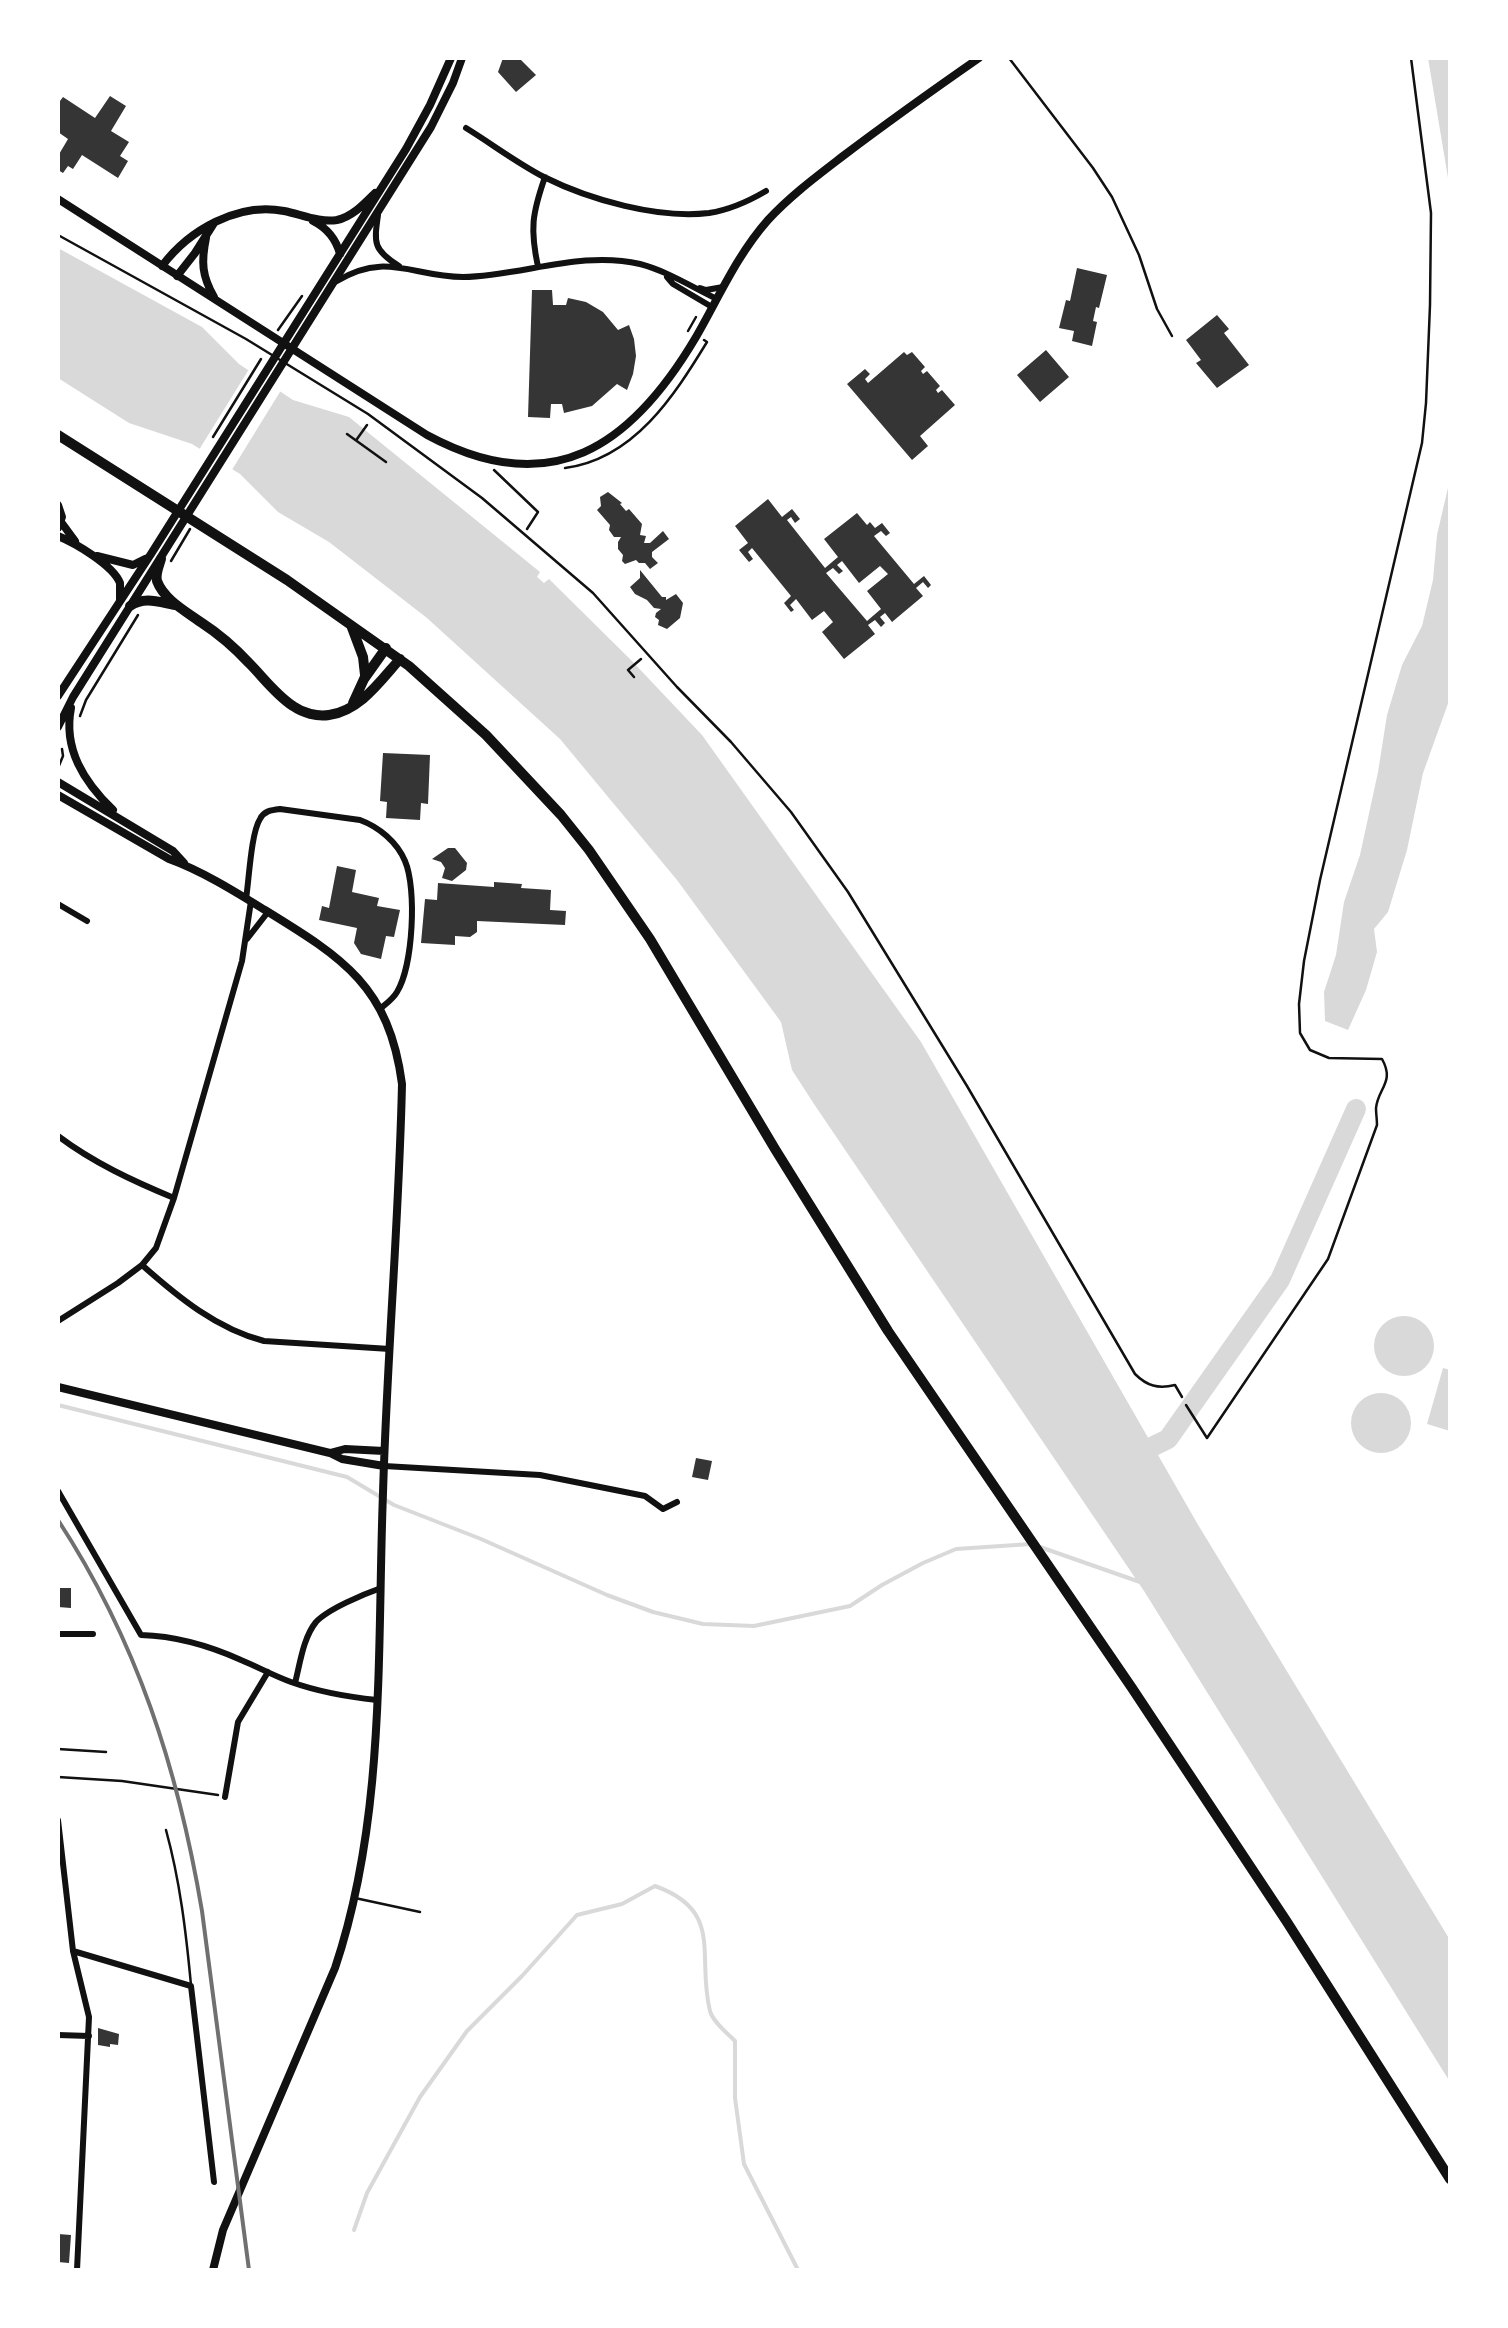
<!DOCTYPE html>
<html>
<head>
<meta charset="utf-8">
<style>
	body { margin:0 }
	#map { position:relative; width:1508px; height:2328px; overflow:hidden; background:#fff; font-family:Lora,serif }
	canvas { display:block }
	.frame { position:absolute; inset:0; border:60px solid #fff; pointer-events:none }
</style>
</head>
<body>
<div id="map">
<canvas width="1508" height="2328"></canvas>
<div class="frame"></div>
</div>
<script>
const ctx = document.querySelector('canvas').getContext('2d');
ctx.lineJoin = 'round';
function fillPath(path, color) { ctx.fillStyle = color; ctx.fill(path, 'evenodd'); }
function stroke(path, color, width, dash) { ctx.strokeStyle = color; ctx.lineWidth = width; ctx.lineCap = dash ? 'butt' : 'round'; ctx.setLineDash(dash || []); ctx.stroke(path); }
const water = new Path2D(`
	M1428,58h22v132z
	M58,248l144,79 37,37 54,36 56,17 191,155 -3,5 7,6 5,-4 82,81 71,75 219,307 276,481 253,417v142l-306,-491 -330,-487 -22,-34 -11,-48 -104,-142 -117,-141 -133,-121 -98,-76 -51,-30 -38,-38 -48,-30 -63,-21 -71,-45z
	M1450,479v219l-27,75 -16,77 -19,62 -14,17 3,23 -11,38 -18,40 -23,-9 -1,-29 12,-37 8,-53 16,-47 18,-83 9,-57 15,-50 20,-39 11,-46 4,-45z
	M1374 1346a30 30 0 1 1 60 0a30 30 0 1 1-60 0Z
	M1443,1368l7,2v61l-23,-7z
	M1351 1423a30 30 0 1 1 60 0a30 30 0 1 1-60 0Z`);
const pier = new Path2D(`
	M251,366l32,21 -53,86 -33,-20z`);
const stream = new Path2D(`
	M58,1405l289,72 47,28 87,34 126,56 46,17 50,12 51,2 96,-20 32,-21 41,-22 33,-14 75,-5
	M1040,1547l100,35
	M354,2230l13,-37 53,-96 47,-66 55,-55 55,-61 45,-11 33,-18c70,25 41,70 55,125 3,11 17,22 25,30v57l9,66 54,106`);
const river = new Path2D(`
	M1131,1457l37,-18 112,-159 76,-171`);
const building = new Path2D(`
	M503,58h16l17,17 -20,17 -18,-20z
	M110,96l16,10 -15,25 18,11 -9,14 8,5 -10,17 -36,-23 -9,14 -5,-3 -5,7 -5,-3v-14l10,-17 -10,-7v-32l2,1 3,-4 32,21z
	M1077,268l30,7 -8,33 -3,-1 -3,14 4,1 -5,24 -20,-5 2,-10 -15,-3 7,-28 4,1z
	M532,290h20l1,15h13l2,-7 18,4 17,10 15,18 11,-5 5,14 2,17 -3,18 -6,16 -10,-6 -25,22 -28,7 -2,-9h-11l-1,14 -22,-1z
	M1217,315l12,14 -5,4 25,32 -32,23 -21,-25 5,-3 -15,-20z
	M1046,350l23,27 -29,25 -23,-27z
	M904,352l3,3 5,-3 13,15 -4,4 2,3 4,-3 13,15 -4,4 2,3 4,-3 13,15 -35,31 8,10 -16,14 -65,-76 18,-15 5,5 -5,5 3,4z
	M608,492l14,11 -2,1 6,7 3,-2 13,15 -2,11 6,1 -2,7h6l13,-12 6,8 -17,13v5l6,6 -8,6 -5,-6h-6l-3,-3 -11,4 -3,-3 1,-6 -5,-6v-7l3,-5h-7l-5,-7 1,-5 -13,-15 4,-4 -1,-9z
	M768,499l14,18 10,-8 8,10 -5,4 -4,-6 -4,3 38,48 13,-11 -14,-18 33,-26 10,12 3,-3 5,6 7,-5 8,10 -4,3 -5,-5 -7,5 40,48 10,-8 7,9 -3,3 -5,-6 -7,6 7,8 -31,26 -7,-9 -5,4 5,6 -4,4 -6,-7 -7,5 7,9 -31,25 -22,-27 11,-10 -9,-11 -12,9 -16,-21 -6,6 4,5 -3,2 -7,-9 7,-7 -39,-48 -4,4 5,7 -4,3 -10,-12 9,-7 -13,-17zM842,561l17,22 21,-17 8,8 -21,17 14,18 -14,12 -41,-48 7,-5 6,6 4,-3 -6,-6z
	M640,570l22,27h4v3l10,-6 7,9 -3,15 -13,11 -9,-4 1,-5 -4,-3 1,-4 5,-4 -7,-1 -7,-8 -12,-6 -5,-7 10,-9z
	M383,753l47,2 -2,49 -7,-1 -1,17 -34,-2 1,-16 -7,-1z
	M448,848h7l12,15 -1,7 -14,11 -10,-3 3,-10 -4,-6 -9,-3z
	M337,866l19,4 -4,22 27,6 -2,8 23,4 -6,27 -8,-1 -5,23 -20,-5 -7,-11 3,-15 -38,-8 3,-14 7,2z
	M494,882l28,2 -1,4 30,2 -1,20 16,1 -1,14 -88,-4v11l-7,5 -15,-1v9l-34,-2 4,-44 12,1 1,-17 56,4z
	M696,1458l16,3 -4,19 -16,-3z
	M58,1588h13v20l-13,-1z
	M98,2028l21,6 -1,11 -8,-1v3l-12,-2z
	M58,2234l13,1 -2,28 -11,-1z`);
const path = new Path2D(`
	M278,330l24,-34
	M688,331l8,-14
	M347,434l39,28
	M213,437l48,-78
	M357,439l10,-14
	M565,468c69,-9 109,-72 142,-126l-3,-2
	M494,470l44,42 -11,17
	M171,561l19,-32
	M634,677l-6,-7 13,-11
	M80,716l6,-16 52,-85
	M58,768l5,-12 -1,-7
	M1186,1405l21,33 121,-179 49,-134c0,-6 -1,-11 -1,-17 2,-20 19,-26 6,-49l-53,-1 -19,-8 -10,-17 -1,-29 5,-43 16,-81 102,-437 4,-40 4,-98 1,-92 -20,-155
	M58,1777l64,4 96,14`);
const service = new Path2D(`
	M1009,58l84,110 19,29 27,58 18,54 15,27
	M58,235l188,104 122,75 114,84 111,95 84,94 54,55 60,70 57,80 119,194 168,288c12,12 23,15 40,11l7,12
	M58,1749l48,3
	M166,1830c14,51 20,102 25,155
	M355,1898l65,14`);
const minor = new Path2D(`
	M466,128c26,16 51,35 78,49 46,23 114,42 165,36 20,-3 40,-12 57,-22
	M378,215c-4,28 -5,35 21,51
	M538,267c-8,-38 -6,-53 7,-90
	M667,277l6,7 39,23
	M337,281c49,-30 76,-4 126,-4 59,-1 118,-27 177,-13 27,7 52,23 77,35
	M700,288l6,2 17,-3
	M246,899c3,-19 5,-66 14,-80 4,-8 11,-9 20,-10l80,11c19,7 37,22 45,41 12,28 8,105 -8,131 -4,7 -10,11 -16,16
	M58,904l29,17
	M247,939l21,-27
	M58,1136c36,27 75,45 116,62
	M142,1265c36,32 75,64 122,76l126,8
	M58,1321l60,-38 24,-18 14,-17 18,-50 68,-237 9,-60
	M384,1466l156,9 105,21 18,13 14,-7
	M58,1491l83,144c34,1 69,11 100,25 17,7 33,16 50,22 28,10 57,15 86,18
	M58,1634h35
	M295,1683c5,-19 8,-45 21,-61 12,-13 48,-28 65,-34
	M225,1797l13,-75 30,-50
	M58,1820l15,131 16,66 -12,253
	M73,1951l118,35 23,196
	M58,2035l31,1`);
const tertiary = new Path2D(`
	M58,199l369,236c124,67 204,12 269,-98 23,-40 41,-82 72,-117 22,-24 49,-44 75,-64 45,-34 90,-66 136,-98
	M313,221c14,7 23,18 27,33
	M206,238c-5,24 -4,38 8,59
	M162,266c27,-36 76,-64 122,-55 16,3 36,12 53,9 15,-3 27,-16 38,-27
	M177,276l18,-23 19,-30
	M58,505l4,12 -4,11
	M61,522l14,19
	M58,536c17,7 55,29 62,47 0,2 0,16 0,18
	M97,556l36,9 12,-6
	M58,696l93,-142 255,-405 24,-44 21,-47
	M71,708c-8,41 13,74 42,102
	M58,727l15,-30 358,-570 22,-44 9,-25
	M58,782l115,69 11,12
	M58,795l111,64c33,12 65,32 96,51 78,48 124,76 137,174 -3,136 -15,273 -19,409 -6,158 3,323 -48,475l-112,262 -10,40
	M58,1387l272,66 12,6 42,7
	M330,1453l15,-4 39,2`);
const primary = new Path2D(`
	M58,435l229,145 122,86 77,69 75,80 28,35 61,89 125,210 113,182 244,357 155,234 163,257
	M161,559c-2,7 -6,15 -4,22 7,19 30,31 45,42 17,11 33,25 47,40 14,14 27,32 44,43 10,7 24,11 36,9 31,-4 52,-35 71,-56
	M130,606c14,-10 29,-4 45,-1
	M351,625l12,32 2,18
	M353,703l11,-24 22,-31`);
const rail = new Path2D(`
	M58,1520c79,121 120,249 144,391l47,359`);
fillPath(water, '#d9d9d9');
fillPath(pier, '#fff');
stroke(stream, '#d9d9d9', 4);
stroke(river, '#d9d9d9', 20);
fillPath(building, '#353535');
stroke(path, '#111', 2.5);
stroke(service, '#111', 2.5);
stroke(minor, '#111', 6);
stroke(tertiary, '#111', 8);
stroke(primary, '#111', 10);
stroke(rail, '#707070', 4);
</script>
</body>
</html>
